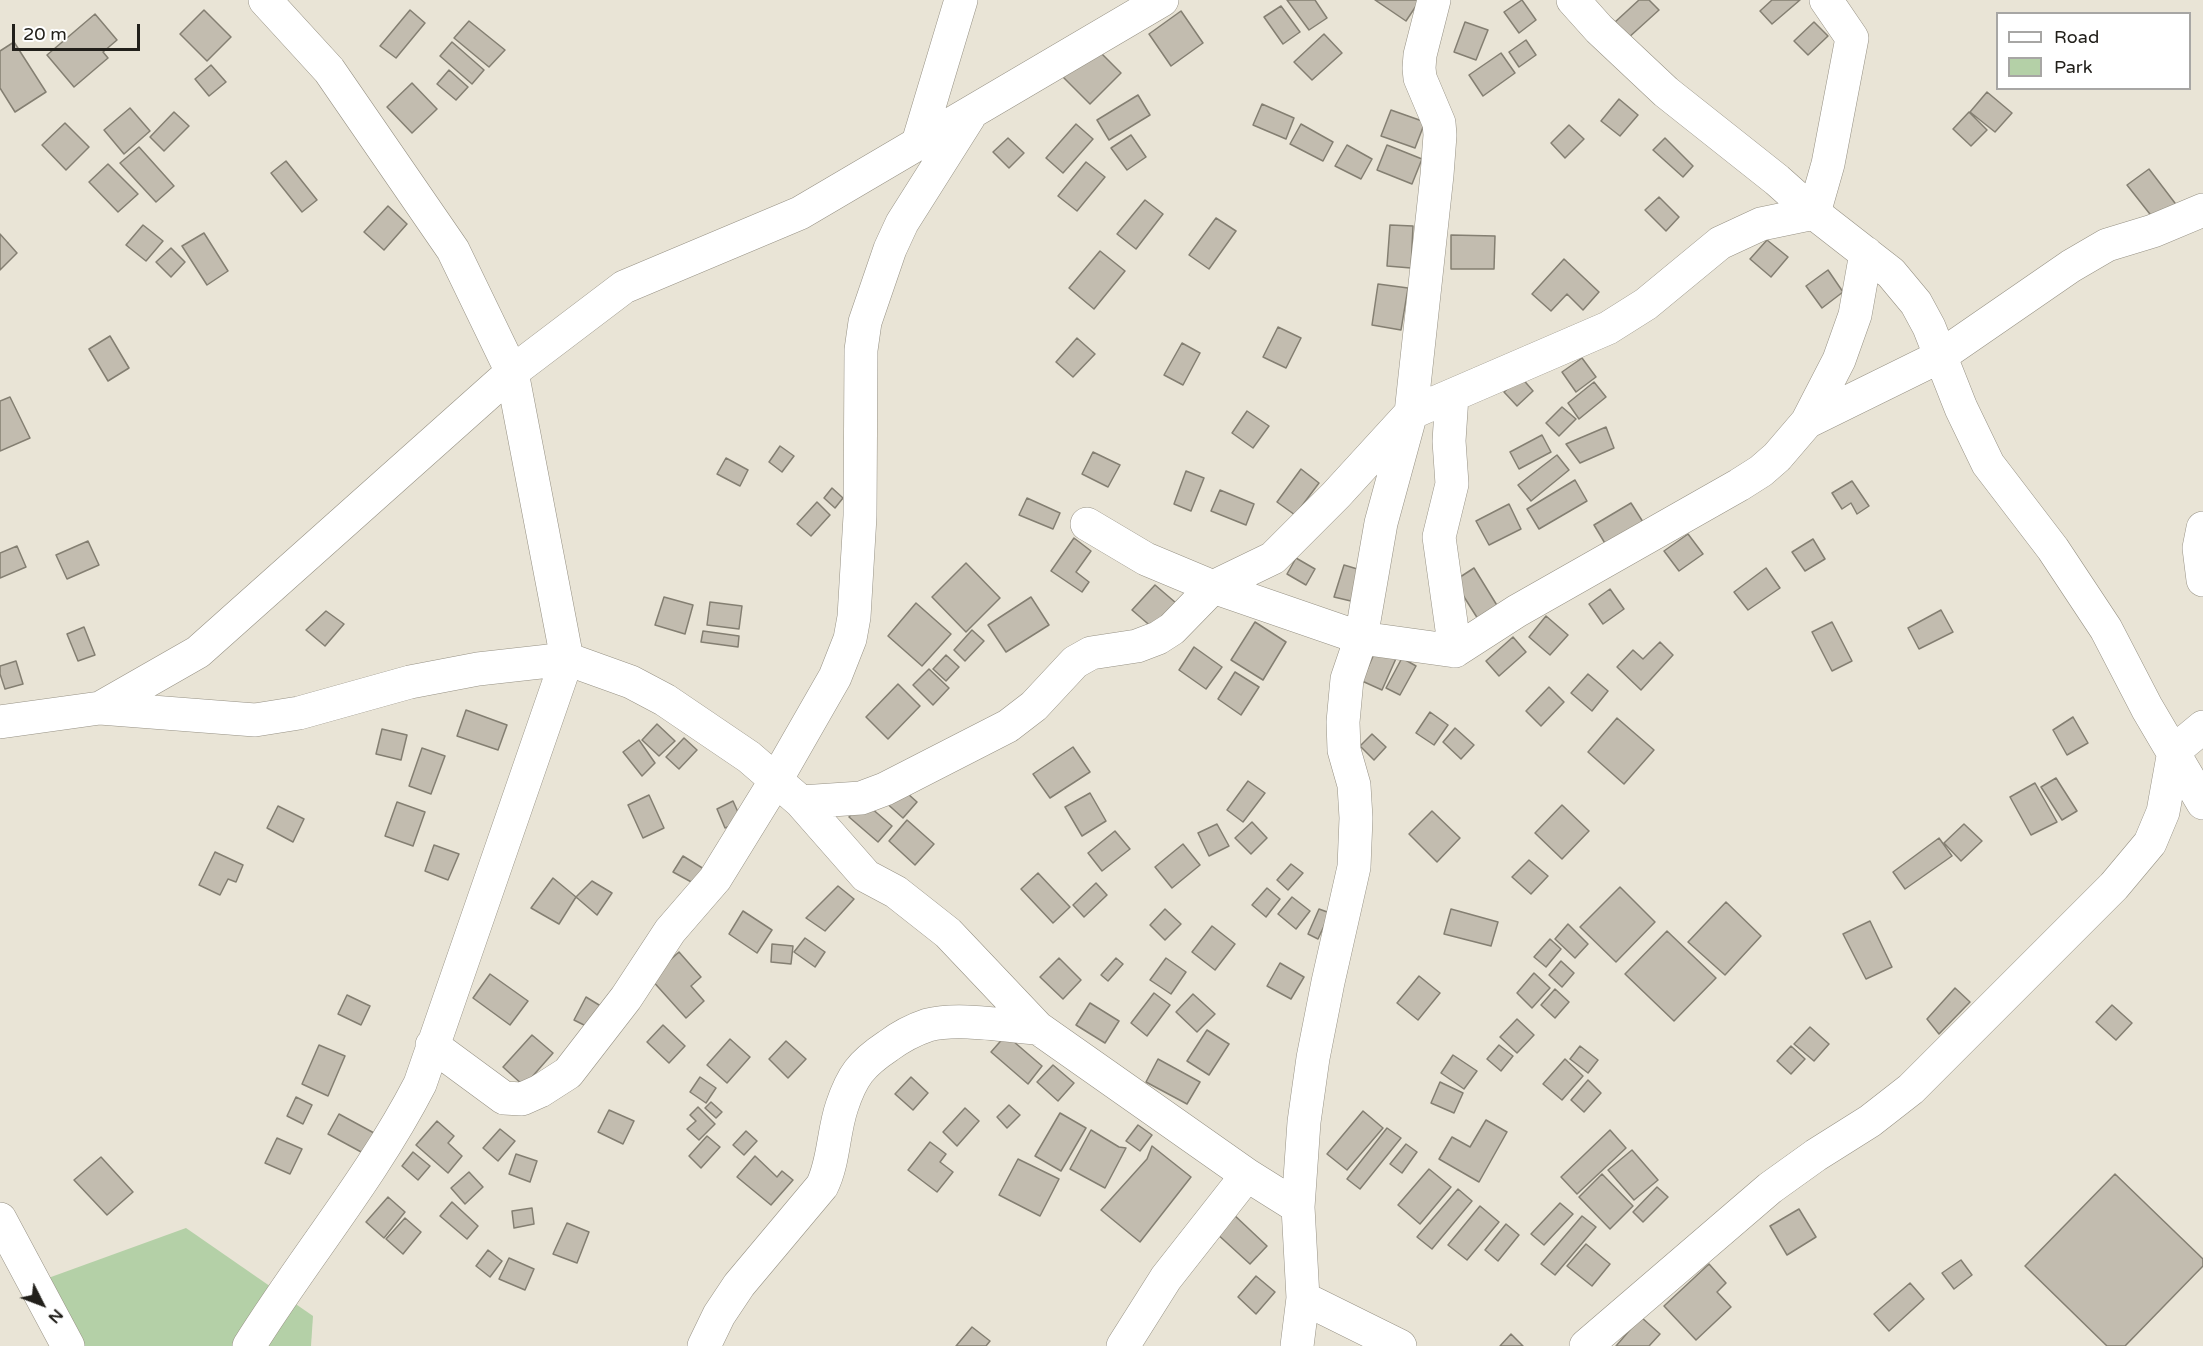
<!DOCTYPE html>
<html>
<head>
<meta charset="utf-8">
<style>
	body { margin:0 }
	#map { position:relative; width:2203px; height:1346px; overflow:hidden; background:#e9e4d6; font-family:"Varela Round",sans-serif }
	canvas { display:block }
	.legend { position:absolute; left:1996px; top:12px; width:195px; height:78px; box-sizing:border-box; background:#fff; border:2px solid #a7a6a4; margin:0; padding:8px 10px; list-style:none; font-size:18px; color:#22201b }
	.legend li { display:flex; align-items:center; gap:12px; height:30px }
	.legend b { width:30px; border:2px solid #a7a6a4 }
	.north { position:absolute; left:12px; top:1274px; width:60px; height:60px; -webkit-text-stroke:4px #fff; paint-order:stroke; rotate:132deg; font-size:16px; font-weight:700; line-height:24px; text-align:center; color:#22201b }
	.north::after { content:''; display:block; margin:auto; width:21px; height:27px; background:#22201b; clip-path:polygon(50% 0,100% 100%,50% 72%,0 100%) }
	.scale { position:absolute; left:12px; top:24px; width:128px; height:27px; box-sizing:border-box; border:3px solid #22201b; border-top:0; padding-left:8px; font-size:18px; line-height:21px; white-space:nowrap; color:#22201b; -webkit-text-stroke:4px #fff; paint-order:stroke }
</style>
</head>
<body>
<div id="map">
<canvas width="2203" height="1346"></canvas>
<ul class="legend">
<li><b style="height:8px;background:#fff"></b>Road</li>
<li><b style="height:16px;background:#b4d0a7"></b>Park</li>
</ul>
<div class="north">N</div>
<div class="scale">20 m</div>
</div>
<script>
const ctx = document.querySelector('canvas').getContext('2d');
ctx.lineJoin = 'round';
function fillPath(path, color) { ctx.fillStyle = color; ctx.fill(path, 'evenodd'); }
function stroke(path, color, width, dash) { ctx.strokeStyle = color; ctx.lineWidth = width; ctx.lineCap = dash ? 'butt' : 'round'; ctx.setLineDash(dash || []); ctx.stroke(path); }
const green = new Path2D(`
	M186,1228l127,88 -2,30h-236l-35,-65z`);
const building = new Path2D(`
	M1287,0h28l12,18 -18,12z
	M1375,0h45l-14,21z
	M1522,0l14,20 -17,13 -15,-21z
	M1639,0h10l10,10 -32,29 -13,-16z
	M1772,0h28l-28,24 -12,-13z
	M1281,6l19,26 -17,12 -19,-27z
	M204,10l27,27 -24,24 -27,-27z
	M410,10l15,13 -29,35 -16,-12z
	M1181,11l22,32 -32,23 -22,-32z
	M95,14l22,26 -14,12 5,6 -34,29 -27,-32z
	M469,21l36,29 -16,17 -35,-29z
	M1465,22l23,8 -12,30 -22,-8z
	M1814,22l14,14 -20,19 -14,-14z
	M1324,34l18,19 -30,27 -18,-18z
	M1526,40l10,15 -17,12 -10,-15z
	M14,42l32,50 -31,20 -15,-24v-37z
	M452,42l32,28 -12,14 -32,-28z
	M1094,46l27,27 -31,31 -27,-27z
	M1501,53l14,20 -32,23 -14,-21z
	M211,65l15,17 -17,14 -14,-17z
	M449,70l19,17 -12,13 -19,-16z
	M412,83l25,26 -25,24 -25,-26z
	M1987,92l25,21 -17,19 -25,-20z
	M1138,95l12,20 -41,25 -12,-20z
	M1619,99l19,16 -18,21 -19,-15z
	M1262,104l32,14 -8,21 -33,-14z
	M130,108l20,23 -26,23 -20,-24z
	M1391,110l34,12 -10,26 -34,-12z
	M174,112l15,14 -25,25 -14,-14z
	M1969,112l18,18 -16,16 -18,-17z
	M65,123l24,24 -23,23 -24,-25z
	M1076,124l17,15 -30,34 -17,-15z
	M1301,124l32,18 -10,19 -33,-17z
	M1569,125l15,14 -19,19 -14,-15z
	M1131,135l15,22 -19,13 -16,-22z
	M1008,138l16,15 -15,15 -16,-16z
	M1665,138l28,28 -10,11 -30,-27z
	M1347,145l25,14 -11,20 -26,-13z
	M1387,145l35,14 -10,25 -35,-14z
	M139,147l35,39 -18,16 -36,-39z
	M286,161l31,39 -15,12 -31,-39z
	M1086,162l19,15 -28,34 -19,-15z
	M108,164l30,30 -20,18 -29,-30z
	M2149,169l29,38 -21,16 -30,-38z
	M1659,197l20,20 -13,14 -21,-21z
	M1145,200l18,14 -27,35 -19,-15z
	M388,206l19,18 -23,26 -20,-18z
	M1216,218l20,13 -27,38 -20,-14z
	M143,225l20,16 -17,20 -20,-16z
	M1390,225l23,1 -2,42 -24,-2z
	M204,233l24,38 -21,14 -25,-39z
	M0,234l17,19 -17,17z
	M1451,235l44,1 -1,33h-43z
	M1767,240l21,17 -17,20 -21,-18z
	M171,248l14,14 -14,15 -15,-15z
	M1100,251l25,20 -31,38 -25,-21z
	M1564,259l35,33 -16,18 -16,-16 -16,17 -19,-17z
	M1828,270l15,22 -21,16 -16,-22z
	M1378,284l30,4 -7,42 -29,-5z
	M1278,327l23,11 -15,30 -23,-11z
	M110,336l19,32 -21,13 -19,-32z
	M1077,338l18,16 -22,23 -17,-15z
	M1182,343l18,10 -17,32 -19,-10z
	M1582,358l14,19 -20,15 -14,-20z
	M1521,377l12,14 -16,15 -13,-14z
	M1594,382l12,15 -27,22 -11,-16z
	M10,397l20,41 -30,13v-50z
	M1562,407l14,12 -17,17 -13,-13z
	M1247,411l22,15 -16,22 -21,-15z
	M1606,427l8,21 -34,15 -14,-19z
	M1542,435l9,17 -32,17 -9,-17z
	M780,446l14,10 -12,16 -13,-10z
	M1093,452l27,13 -12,22 -26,-13z
	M1557,455l12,15 -38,31 -13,-16z
	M726,458l22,12 -8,16 -23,-12z
	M1301,469l18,14 -24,32 -18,-13z
	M1186,471l18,7 -13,33 -17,-7z
	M1575,480l12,21 -48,28 -12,-20z
	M1852,481l17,25 -12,8 -6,-11 -9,6 -10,-16z
	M832,488l11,10 -8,10 -11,-10z
	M1220,490l34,14 -8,21 -35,-14z
	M1027,498l33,15 -7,16 -34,-14z
	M817,502l13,13 -19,21 -14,-12z
	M1631,503l12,19 -37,23 -12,-20z
	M1509,504l12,25 -32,16 -13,-24z
	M1688,534l15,20 -24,17 -15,-20z
	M1074,538l17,13 -15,21 13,10 -7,10 -31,-21z
	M1813,539l12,20 -20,12 -13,-19z
	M88,541l11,24 -32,14 -11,-24z
	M17,546l9,21 -26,11v-25z
	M1296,558l19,11 -9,16 -19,-11z
	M966,563l34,35 -34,34 -34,-35z
	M1344,565l20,6 -9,31 -21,-5z
	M1474,568l24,39 -20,12 -24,-38z
	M1766,568l14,20 -32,22 -14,-18z
	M1155,585l21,18 -22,26 -22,-19z
	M1610,589l14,20 -21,15 -14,-20z
	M664,597l29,8 -8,29 -30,-9z
	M1031,597l18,28 -43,27 -18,-27z
	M710,602l32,4 -3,23 -32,-4z
	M916,603l35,31 -29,32 -34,-30z
	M1941,610l12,22 -34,17 -11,-21z
	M326,611l18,13 -19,22 -19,-16z
	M1546,616l22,19 -18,20 -21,-18z
	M1255,622l31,20 -23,38 -32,-20z
	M1832,622l20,39 -20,10 -20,-39z
	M84,627l11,28 -17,6 -11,-27z
	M972,630l12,11 -19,20 -11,-11z
	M703,631l36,5 -1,11 -37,-5z
	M1513,637l13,15 -27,24 -13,-15z
	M1660,642l13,13 -32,35 -24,-23 16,-17 10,9z
	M1378,645l20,9 -16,36 -20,-9z
	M1194,647l28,20 -16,22 -27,-19z
	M946,655l13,12 -13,14 -13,-12z
	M1402,658l14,8 -16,29 -14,-7z
	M16,661l7,23 -18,5 -5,-15v-8z
	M929,669l20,19 -16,17 -20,-20z
	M1235,672l24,15 -18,28 -23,-16z
	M1588,674l20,17 -16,20 -21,-18z
	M898,684l22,22 -32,33 -22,-22z
	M1549,687l15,15 -23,24 -15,-15z
	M466,710l41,15 -9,25 -41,-14z
	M1430,712l18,13 -14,20 -18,-12z
	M2073,717l15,26 -21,12 -14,-25z
	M1617,718l37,32 -30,34 -36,-32z
	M657,724l18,17 -16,15 -17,-16z
	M1455,728l19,17 -13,14 -18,-17z
	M382,729l25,6 -6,25 -25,-6z
	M1372,734l14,13 -12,13 -14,-14z
	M684,738l13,12 -18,19 -13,-12z
	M639,740l16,23 -13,13 -19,-24z
	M1073,747l17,25 -40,26 -17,-24z
	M422,748l23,8 -14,38 -22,-8z
	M2056,778l21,33 -15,9 -21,-33z
	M1248,781l17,12 -22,29 -16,-12z
	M2035,783l22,39 -26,13 -21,-38z
	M897,784l20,18 -14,16 -20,-18z
	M1090,793l16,28 -24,15 -17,-29z
	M649,795l15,33 -21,10 -15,-33z
	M733,801l9,20 -17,7 -8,-19z
	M863,801l29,25 -14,16 -29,-25z
	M397,802l28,10 -12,34 -28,-10z
	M1562,805l27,26 -27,28 -27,-26z
	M278,806l26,13 -11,23 -26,-14z
	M1432,811l28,27 -23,24 -28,-28z
	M907,820l27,24 -19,21 -26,-24z
	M1252,822l15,16 -16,16 -16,-16z
	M1217,824l12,22 -20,10 -11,-23z
	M1964,824l18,17 -21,20 -17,-18z
	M1115,831l15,18 -28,22 -14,-18z
	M1939,838l13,18 -47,33 -12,-17z
	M1183,844l17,21 -28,23 -17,-21z
	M434,845l25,9 -11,26 -23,-9z
	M215,852l28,13 -7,17 -8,-3 -8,16 -21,-10z
	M683,856l21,13 -9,15 -22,-12z
	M1529,860l19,16 -17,18 -19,-17z
	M1291,864l12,9 -15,17 -11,-10z
	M1038,873l32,34 -17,16 -32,-34z
	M553,878l23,19 -17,27 -28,-16z
	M592,881l20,12 -15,22 -21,-18z
	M1096,883l11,12 -23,22 -11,-12z
	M838,886l16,13 -29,32 -19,-13z
	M1620,887l35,35 -39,40 -36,-35z
	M1267,888l13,11 -14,18 -14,-12z
	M1292,897l18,14 -14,18 -18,-15z
	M1726,902l35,34 -36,39 -37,-33z
	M1165,909l16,15 -16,16 -15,-15z
	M1319,909l11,4 -12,26 -10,-5z
	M1451,909l47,13 -7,24 -47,-12z
	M743,911l29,19 -15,23 -28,-19z
	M1870,921l22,46 -26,12 -23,-45z
	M1568,924l20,20 -13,14 -20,-19z
	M1212,926l23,18 -20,26 -23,-18z
	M1667,931l49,47 -42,43 -49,-47z
	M805,938l20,14 -10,15 -21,-15z
	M1550,939l11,10 -15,18 -12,-10z
	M772,944l21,2 -2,18 -20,-2z
	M679,952l22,25 -10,9 13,15 -18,17 -36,-40z
	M1059,958l22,22 -18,19 -23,-22z
	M1116,958l7,6 -15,17 -7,-6z
	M1166,958l20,14 -15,22 -21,-14z
	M1561,961l13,12 -12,14 -13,-12z
	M1280,963l24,14 -13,22 -24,-13z
	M1534,973l16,15 -18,20 -15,-15z
	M490,974l38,27 -18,24 -37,-27z
	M1419,976l21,17 -22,27 -21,-17z
	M1955,988l15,14 -31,32 -12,-15z
	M1555,989l14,13 -14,16 -14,-13z
	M1154,993l16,12 -23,31 -16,-13z
	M1193,994l22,20 -18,18 -21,-20z
	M347,995l23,11 -9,19 -23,-11z
	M586,997l18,11 -12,21 -18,-9z
	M1090,1003l29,18 -14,22 -29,-18z
	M2112,1005l20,18 -16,17 -20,-18z
	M1517,1019l17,16 -17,18 -17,-16z
	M663,1025l22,21 -16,17 -22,-21z
	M1810,1027l19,17 -15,17 -20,-17z
	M1207,1030l22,14 -20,31 -22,-14z
	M532,1035l21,18 -29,33 -21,-19z
	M1006,1035l36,31 -14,18 -37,-32z
	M730,1039l20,18 -23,26 -20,-18z
	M786,1041l20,18 -18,19 -19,-19z
	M319,1045l26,11 -17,40 -26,-12z
	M1499,1045l14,11 -12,15 -14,-12z
	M1580,1046l18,14 -10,13 -18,-14z
	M1791,1046l14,13 -14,15 -14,-13z
	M1453,1055l24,16 -13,18 -23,-16z
	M1158,1059l42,23 -13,22 -41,-22z
	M1565,1059l18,17 -21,24 -19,-16z
	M1053,1065l21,18 -16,18 -21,-19z
	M700,1077l16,11 -10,15 -16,-11z
	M911,1077l17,16 -15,17 -18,-16z
	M1588,1080l13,13 -17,19 -13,-12z
	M1440,1082l23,11 -9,20 -23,-10z
	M296,1097l16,8 -9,19 -16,-8z
	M711,1102l11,10 -6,6 -11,-10z
	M1009,1105l11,10 -13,13 -10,-11z
	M698,1107l17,17 -16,16 -12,-11 9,-8 -6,-6z
	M965,1108l14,13 -22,25 -14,-14z
	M609,1110l25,11 -11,23 -25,-12z
	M1363,1111l20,17 -36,42 -20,-16z
	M1060,1113l26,15 -25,43 -26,-15z
	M339,1114l35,19 -11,20 -35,-19z
	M1486,1120l21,12 -28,50 -40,-23 13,-22 18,10z
	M437,1121l17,15 -6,7 14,13 -14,17 -32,-28z
	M1138,1125l14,10 -12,16 -14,-10z
	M1387,1128l14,10 -41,51 -13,-10z
	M500,1129l15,12 -17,20 -15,-13z
	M1091,1130l28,17 7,1 -21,40 -35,-19z
	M1610,1130l16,18 -49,46 -16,-17z
	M746,1131l11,10 -13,14 -11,-10z
	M707,1136l13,11 -19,21 -12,-12z
	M277,1138l25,11 -12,25 -25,-11z
	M930,1142l16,12 -6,8 13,10 -16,20 -29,-22z
	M1406,1144l11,8 -15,21 -12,-9z
	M1152,1146l39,31 -51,65 -39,-32 46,-51z
	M1632,1150l26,30 -24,20 -26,-30z
	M413,1152l17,14 -12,14 -16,-14z
	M516,1154l21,7 -7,21 -21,-8z
	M755,1156l22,21 5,-6 11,9 -22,25 -34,-28z
	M101,1157l32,35 -26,23 -33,-35z
	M1018,1159l41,20 -19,37 -41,-21z
	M1429,1169l22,18 -31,37 -22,-19z
	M469,1172l14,15 -18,17 -14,-16z
	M1602,1174l31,32 -23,23 -31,-32z
	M2115,1174l88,85v7l-78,80h-18l-82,-80z
	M1657,1187l11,10 -25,25 -10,-10z
	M1458,1189l14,12 -40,48 -15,-12z
	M388,1197l17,15 -21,26 -18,-16z
	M452,1202l26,24 -11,13 -27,-23z
	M1560,1203l13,11 -29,31 -13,-11z
	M1480,1206l19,16 -32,38 -19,-15z
	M532,1208l2,16 -20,4 -2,-17z
	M1799,1209l17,28 -29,18 -17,-29z
	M1232,1213l35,33 -17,18 -35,-32z
	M1582,1216l14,11 -41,48 -14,-11z
	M405,1218l16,14 -18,22 -17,-15z
	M567,1223l22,9 -12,31 -24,-9z
	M1506,1224l13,11 -21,26 -13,-11z
	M1586,1244l24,20 -18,22 -25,-20z
	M488,1250l14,11 -12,16 -14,-11z
	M509,1258l25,11 -9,21 -26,-11z
	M1961,1260l11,15 -18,14 -12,-16z
	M1709,1264l17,19 -9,9 14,15 -35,33 -32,-34z
	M1256,1276l19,16 -19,22 -18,-17z
	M1910,1283l14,16 -35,32 -15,-17z
	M1641,1317l19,17 -11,12h-33z
	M972,1327l18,14 -4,5h-30z
	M1511,1334l12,12h-23z`);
const street = new Path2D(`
	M1573,0l26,29 67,63 111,88 37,33 77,60 25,30 13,24 32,81 27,56 65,85 53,80 41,79 56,95
	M918,143l43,-143
	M1807,422l32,-62 16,-45 11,-62
	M1087,524l59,35 67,28 148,51 94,13 -16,-114 13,-53 -3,-43 3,-45
	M2203,528l-4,20 4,32
	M1455,651l62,-40 222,-126 22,-14 16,-14 30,-35 132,-65 132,-91 36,-21 46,-14 50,-21
	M100,708l155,12 44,-7 111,-31 68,-13 89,-10 64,23 34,18 84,57 52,45 65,74 30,16 52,41 90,95 209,147 51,32
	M0,722l100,-14 98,-56 314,-280 112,-85 176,-74 362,-213
	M801,802l60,-4 24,-9 123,-63 26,-20 41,-44 16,-9 46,-7 21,-8 14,-9 41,-42 60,-29 63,-63 75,-82 197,-85 38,-24 74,-61 41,-19 53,-11 14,-49 24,-126 -26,-38
	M432,1045l72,53 18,1 18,-8 28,-18 58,-75 44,-67 45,-52 61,-99 59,-103 15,-38 4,-22 6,-101 1,-166 4,-28 25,-73 12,-26 67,-106
	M0,1219l68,127
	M1303,1298l97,48
	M249,1346c55,-88 123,-169 171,-262l147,-425 -55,-287 -59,-122 -124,-180 -64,-70
	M704,1346l15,-31 20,-30 83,-99c12,-24 11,-54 20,-80 10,-30 19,-42 46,-60 12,-9 25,-16 40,-21 30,-8 79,1 110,3
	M1123,1346l43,-68 81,-103
	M1297,1346l6,-48 -5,-91 6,-85 9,-64 15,-76 26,-115 2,-49 -2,-33 -10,-35 -1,-28 4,-43 14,-41 20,-115 30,-110 26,-238 3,-40 -1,-12 -19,-45 -1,-10 1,-13 14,-55
	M1586,1346l184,-158 46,-33 54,-34 41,-32 203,-203 36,-43 13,-31 11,-61 29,-24`);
fillPath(green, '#b4d0a7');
fillPath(building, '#c2bcaf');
stroke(building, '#847f72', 1.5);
stroke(street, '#969184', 34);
stroke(street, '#fff', 33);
</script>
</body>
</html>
